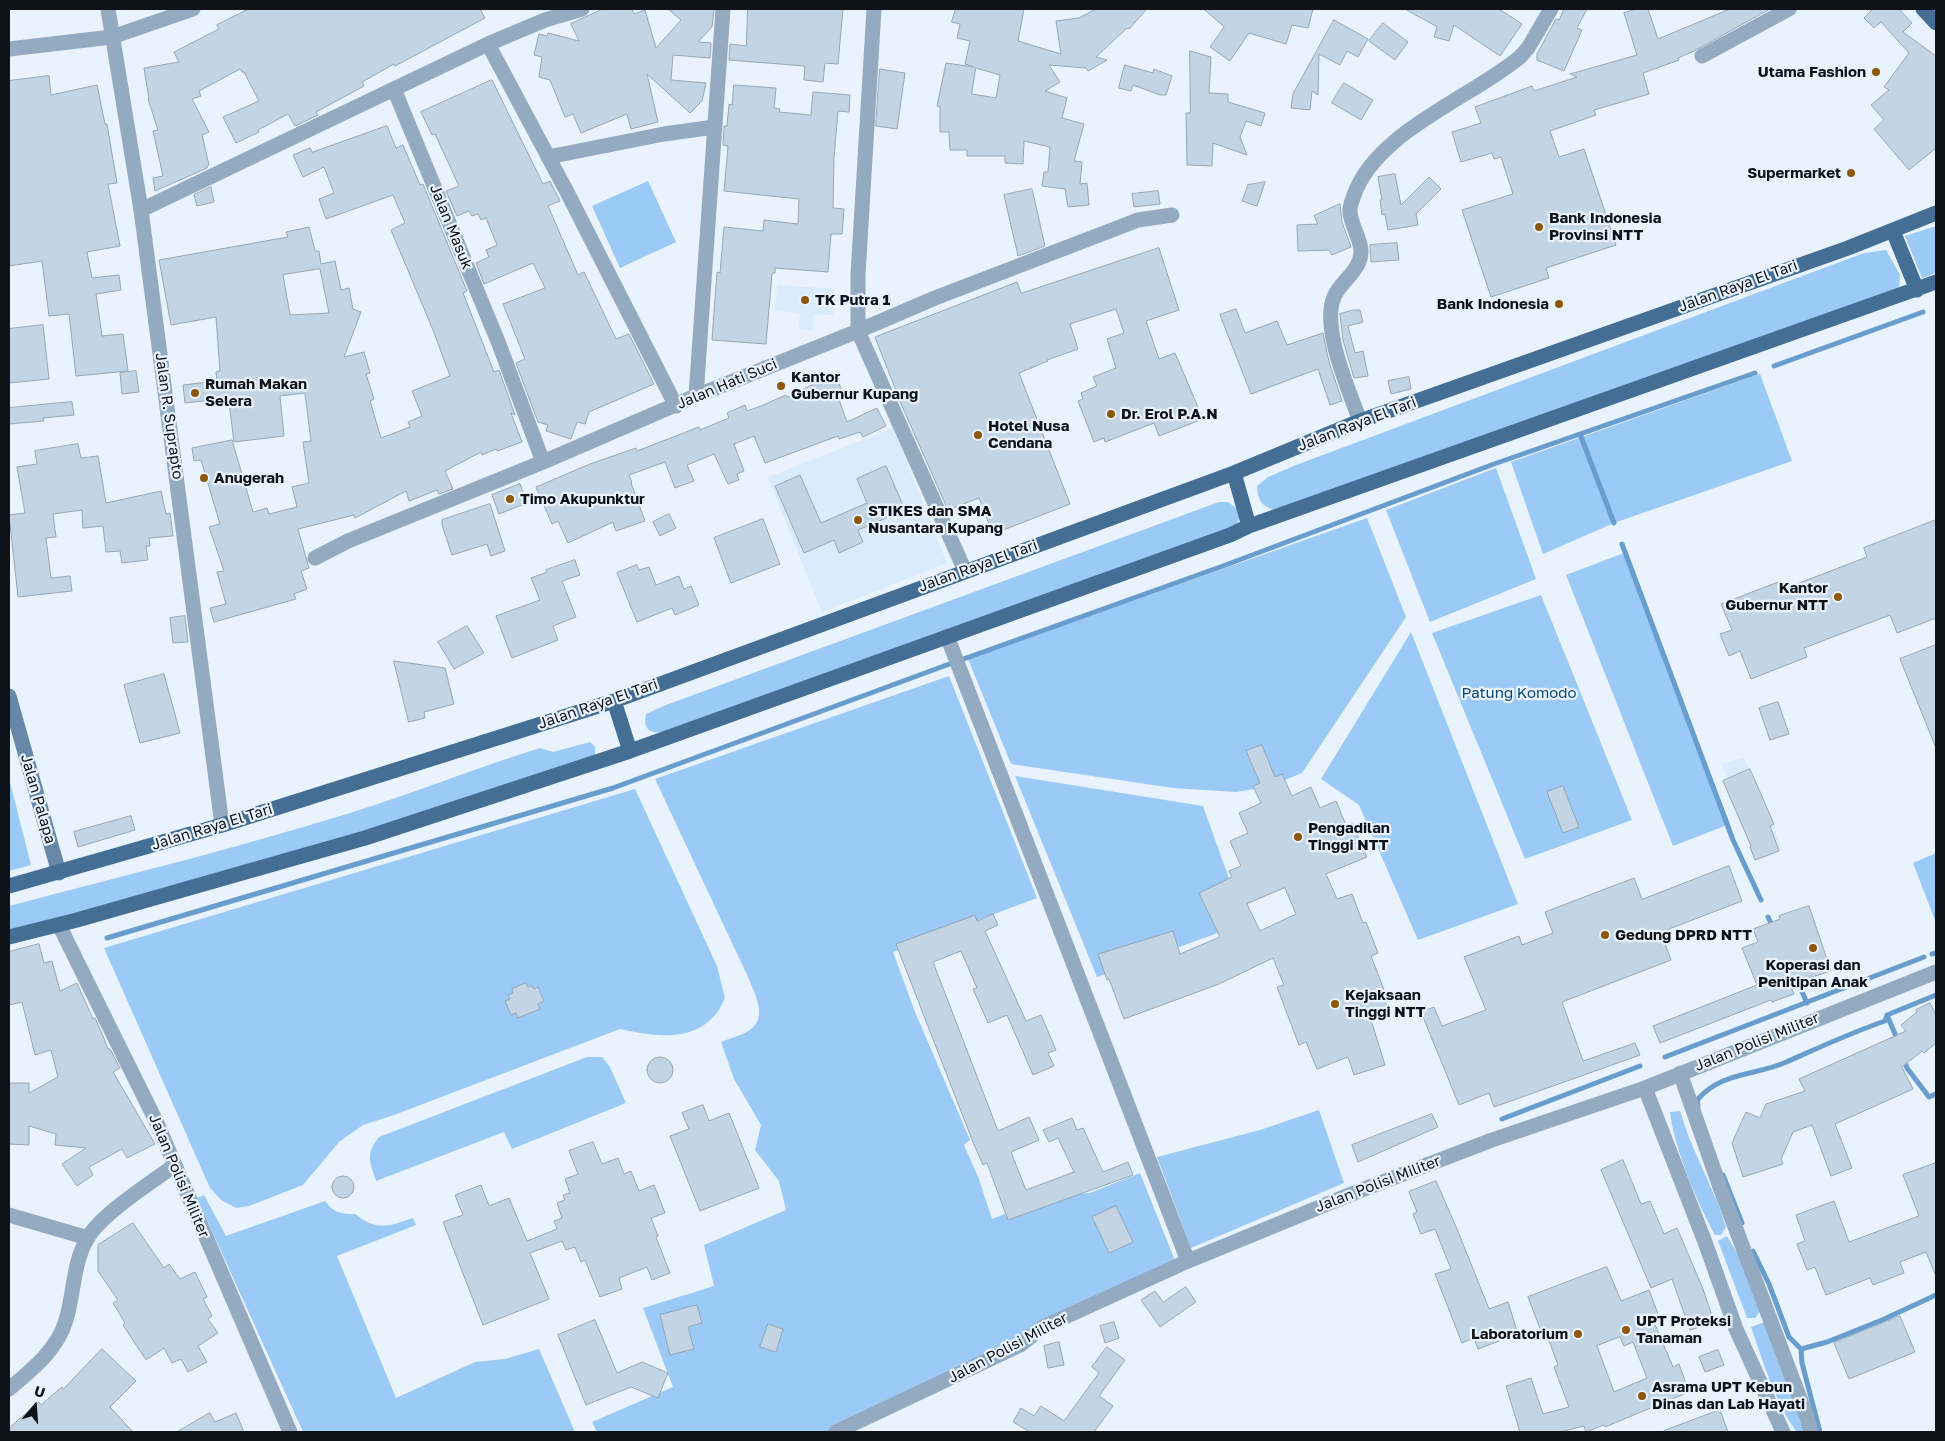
<!DOCTYPE html>
<html>
<head>
<meta charset="utf-8">
<style>
	body { margin:0 }
	#map { position:relative; width:1945px; height:1441px; overflow:hidden; background:#e8f3fd; font-family:"Golos Text",sans-serif }
	canvas { display:block }
	.frame { position:absolute; inset:0; border:10px solid #0e1319; pointer-events:none }
	.north { position:absolute; left:10px; top:1381px; width:50px; height:50px; -webkit-text-stroke:4px #e8f3fd; paint-order:stroke; rotate:18deg; font-size:14px; font-weight:700; line-height:20px; text-align:center; color:#0e1319 }
	.north::after { content:''; display:block; margin:auto; width:18px; height:22px; background:#0e1319; clip-path:polygon(50% 0,100% 100%,50% 72%,0 100%) }
</style>
</head>
<body>
<div id="map">
<canvas width="1945" height="1441"></canvas>
<div class="frame"></div>
<div class="north">U</div>
</div>
<script>
const ctx = document.querySelector('canvas').getContext('2d');
ctx.lineJoin = 'round';
function fillPath(path, color) { ctx.fillStyle = color; ctx.fill(path, 'evenodd'); }
function stroke(path, color, width, dash) { ctx.strokeStyle = color; ctx.lineWidth = width; ctx.lineCap = dash ? 'butt' : 'round'; ctx.setLineDash(dash || []); ctx.stroke(path); }
function drawText(font, color, halo, rows, align = 'center') {
  ctx.font = font + ' "Golos Text",sans-serif'; ctx.lineWidth = 4.5; ctx.setLineDash([]); ctx.textBaseline = 'middle'; ctx.strokeStyle = halo; ctx.fillStyle = color; for (const [text, x, y, turn = 0] of rows) {
    ctx.save(); ctx.translate(x, y); ctx.rotate((+turn || 0) * Math.PI / 180); ctx.textAlign = isNaN(turn) ? turn : align; if (halo) ctx.strokeText(text, 0, 0); ctx.fillText(text, 0, 0); ctx.restore();
  }
}
const built = new Path2D(`
	M777,285l57,4 -1,26 -19,-1 -1,16 -14,-1 1,-16 -25,-2z
	M893,428l54,135 -125,49 -54,-135z
	M1744,757l38,93 -24,10 -36,-96z`);
const green = new Path2D(`
	M648,181l28,61 -56,26 -28,-62z
	M1936,226v47l-14,5 -17,-42z
	M1886,250l14,25 -1,12 -7,6 -613,218c-15,-2 -22,-10 -22,-25l11,-9 28,-12 568,-212z
	M1760,374l32,87 -178,62 -71,31 -32,-92z
	M1496,468l40,111 -106,43 -44,-112z
	M1219,502h9l11,8 1,8 -4,8 -575,206c-13,2 -18,-5 -15,-18l20,-9z
	M1367,518l39,99 -104,156 -34,14 -32,5 -63,-4 -162,-24 -43,-105z
	M1624,553l106,271 -57,22 -107,-271z
	M1541,595l91,225 -107,39 -93,-226z
	M1411,632l107,272 -100,36 -59,-135 -38,-26z
	M949,676l88,222 -144,54 22,60 55,128 -6,5 15,34 13,40 62,-24 36,-2 50,-20 36,90 -347,169h-232l-5,-10 81,-35 -30,-79 71,-22 -10,-41 82,-35 -7,-29 -24,-31 6,-25 -27,-46 -13,-37c9,-4 23,-7 30,-13 17,-13 3,-37 -3,-52l-93,-198z
	M590,742l5,5v7l-6,6 -241,80 -339,92v-26c114,-30 228,-58 341,-93 64,-20 126,-45 190,-65l13,4z
	M1015,776l188,30 42,117 -148,54z
	M9,778l22,87 -22,6z
	M635,789l82,177 8,32c-3,6 -6,13 -10,17 -24,28 -63,21 -95,14l-226,86 -31,10 -24,17 -36,43 -54,21 -13,2 -15,-8 -11,-12 -106,-240z
	M1936,853v70l-23,-60z
	M587,1057h15l8,10 16,36 -114,46 -8,-17 -128,49c-6,-19 -11,-27 3,-44z
	M1319,1110l25,73 -153,65 -34,-91 103,-27z
	M1680,1111l9,27 30,68 7,21 -5,8h-6c-18,-33 -41,-87 -45,-123z
	M204,1195l22,41 99,-35c9,12 16,13 30,13 23,18 33,12 58,4l3,7 -79,31 59,142 79,-36 30,-3 34,-10 36,83h-272l-106,-234z
	M1727,1236l11,19 22,56 -5,7h-8l-29,-77z
	M1765,1322l40,110h-8c-22,-29 -34,-71 -46,-105z`);
const stream = new Path2D(`
	M1774,366l149,-54
	M1580,434l34,89
	M1622,544l111,296 28,60
	M1768,917l5,10
	M107,938l506,-150 331,-122 279,-100 271,-102 261,-91
	M1932,954l4,-1
	M1795,976l12,27
	M1898,1041l-11,-26 49,-20
	M1665,1057l259,-100
	M1904,1059l3,9 22,29 7,-3
	M1698,1106l-1,-6c24,-28 56,-24 87,-37 34,-15 66,-30 101,-42l2,-6
	M1502,1119l138,-53
	M1723,1175l19,48
	M1753,1251l16,33 20,53 12,12
	M1820,1432l-18,-69 -1,-14 26,-7 55,-22 54,-25`);
const building = new Path2D(`
	M249,9h231l5,9 -90,48 -1,-2 -32,18 2,4 -48,26 2,3 -23,11 -7,-12 -30,16 1,2 -23,11 -13,-26 36,-16 -15,-29h-2l-2,-3 -41,22 2,5 -9,3 17,33 -7,3 7,30 -2,1v2l-52,23 -2,-13 10,-2 -10,-45 5,-1 -10,-31h1l-5,-31 35,-6 -5,-10 45,-23 -2,-4z
	M603,9h29l2,5 11,-4 11,38 25,-28 -13,-11h46l-2,18 -14,15 13,1 -1,15 -37,-3 -2,25 35,3 -4,18 -12,12 -43,-39 11,48 -27,7 -4,-15 -46,19 -8,-19 -8,3 -15,-37 -11,-3 3,-20 -8,-2 5,-21 8,2 1,-3 31,8 -8,-17z
	M748,9h95l-5,55 -13,-1 -2,19 -19,-2 1,-14 -76,-6 1,-16 16,2z
	M956,9h68l-6,32 43,13 -5,-33 23,-3 17,-9h51l-18,20 -2,-1 -31,29 11,3 -19,11 -2,-3 -37,-3 11,17 -15,9 22,7 -5,20 22,6 -10,37 8,1 -2,22 7,-1 2,22 -21,2 -3,-18 -23,-3 2,-14h4l2,-25 -26,-6 -1,23 -18,-1v-7h-38v-6h-17l-1,-18h-9v-25l-3,-1 9,-43 28,4 -9,-3 5,-23 -13,-3 3,-14 -8,-2zM976,68l24,7 -4,23 -24,-4z
	M1204,9h109l-5,19 -16,-3 -6,19 -37,-11 -19,28 -20,-14 14,-20z
	M1405,9h94l23,15 -22,32 -46,-31 -5,16 -15,-4 3,-10z
	M1564,9h23l-10,19 5,2 -18,41 -27,-11v-6l19,-35 3,1z
	M1637,9h11l10,30 72,-30h40l-76,42 -16,7 1,2 -36,13 6,21 -55,16 2,5 -46,16 9,26 25,-8 32,96 -70,23 3,10 -58,19 -29,-87 51,-16 -12,-37 -7,2 -2,-6 -31,9 -9,-30 29,-9 -6,-16 57,-21 2,5 43,-14 -7,-3 67,-19 -13,-42z
	M1869,9h30l13,14 -9,9 33,24v92l-27,22 -35,-41 10,-9 -13,-15 18,-15 -5,-3 25,-34 -28,-31 -7,6 -10,-10 7,-7z
	M1334,20l34,19 -10,18 -11,-6 -7,14 -21,-11 -1,41 -6,-4 -2,19 -19,-2 2,-14z
	M1383,23l25,19 -13,18 -26,-19z
	M1190,51l21,6 -2,36 19,1v8l37,11 -4,13 -15,-5 -6,16 7,18 -34,-12 -1,23 -25,-1 -1,-52h4z
	M1125,65l28,8 1,-4 18,7 -6,19h-6l-27,-10 -2,6 -12,-3z
	M880,69l25,4 -8,56 -21,-3z
	M49,76l2,19 46,-10 8,39h2l10,59 -9,1 12,62 -33,6 5,26 27,-3 2,15 -25,4 6,42 21,-2 5,37 -52,5 -7,-62 -20,2 -7,-55 -33,5v-185z
	M492,80l51,104 7,-3 10,20 -12,5 30,69 6,-3 32,67 13,-5 25,50 -65,28 -4,12 -8,-2 -6,17 -25,-8 2,-6 -10,-3 -22,-59 9,-4 -22,-55 42,-16 -12,-25 -49,21 -8,-21 13,-6 -3,-7 11,-5 -11,-27 -5,2 -3,-6 -6,2 -3,-5 -12,5 -11,-25 13,-5 -24,-52 -3,1 -11,-23z
	M1344,83l29,17 -12,20 -29,-17z
	M734,85l42,3 -2,20 6,1 -1,3 32,3 2,-23 37,3 -1,17 -11,-1 -4,47 -1,50 11,1 -2,25h-11l-3,38 -53,-4v5h-3l-6,71 -54,-4 5,-68 3,1 4,-46 39,4 1,-11 34,4 1,-25 -75,-8 4,-45 -5,-1 1,-19h3l2,-22 3,1z
	M387,126l9,22 7,-3 17,40 3,-1 44,107 -4,2 31,79 5,-2 16,45 -4,-2 11,29 -25,9 -1,-2 -14,6 -1,-3 -36,19 8,18 -14,5 -2,-4 -28,11 -3,-10 -51,27 -1,-3 -56,14 11,39 -8,3 6,18 -13,5 2,5 -82,23 -4,-14 16,-4 -9,-32 7,-1 -15,-44 11,-3 -19,-64 -7,1 -2,-13 40,-8 21,72 14,-4 2,6 28,-7 -5,-20 17,-4 -6,-41 8,-1 -6,-48 -25,3 4,40 -50,6 -5,-40h-8v-3l-36,4 -2,-18 34,-4 -1,-9 4,-1 -4,-54 -45,8 -12,-65 129,-23 -2,-5 23,-5 6,24h4l2,13 14,-3 6,29 8,-2 4,21 8,3 -17,45 20,-5 6,21 -4,1 8,25 -4,2 11,37 29,-11 -2,-5 14,-6 -10,-25 38,-15 -17,-46 -42,-100 14,-7 -12,-28 -67,24 -7,-20 15,-6 -10,-26 -21,10 -10,-22 17,-7 2,4zM320,269l9,44 -39,2 -7,-40z
	M1395,174l6,31 28,-28 12,12 -25,25 2,11 -30,5 -3,-16 -3,1 -2,-15h2l-4,-23z
	M1265,182l-8,24 -15,-5 6,-16z
	M211,187l3,15 -17,4 -3,-11z
	M1032,189l13,57 -27,10 -14,-61z
	M1158,191l2,13 -26,3 -2,-13z
	M1340,204l2,18 9,25 -19,8 -3,-5 -31,1 -1,-26 21,-1 -4,-8z
	M1397,243l2,17 -28,2 -1,-17z
	M1159,248l20,62 -33,11 13,38 16,-6 28,66 -44,17 -5,-13 -49,19 -1,-4 -10,4 -16,-41 5,-2 -2,-6 16,-7 -4,-9 23,-9 -9,-29 17,-6 -8,-24 -46,15 8,25 -31,11 1,1 -29,12 51,131 -77,30 -14,-36 -31,12 -46,-104 -27,-69 142,-55 4,11z
	M1236,309l9,24 32,-12 10,24 36,-12 6,29 13,39 -12,4 -12,-36 -67,25 -31,-79z
	M1354,310h6l3,12 -15,4 7,27 8,-2 5,25 -14,2 -11,-38 -3,-26z
	M43,325l6,54 -40,4v-54z
	M136,371l3,21 -17,2 -2,-21z
	M834,374l10,20 -6,3 9,25 30,-14 9,18 -23,11 -3,-5 -21,7 -1,-3 -73,27 -11,-27 -20,8 10,27 -7,3 2,6 -11,4 -14,-30 -27,11 7,16 -19,7 -10,-26 -36,13 3,7 -1,1 14,38 -29,10 -3,-9 -45,21 -10,-22 -6,3 -16,-37 54,-23 46,-16 1,3 62,-24 1,3 29,-12 -2,-5 18,-8 2,6 14,-5 25,-11 1,2z
	M1409,377l2,12 -20,5 -3,-13z
	M72,402l2,13 -31,3 1,3 -35,3v-16z
	M78,444l3,14 17,-2 8,47 55,-12 5,23 4,-1 3,23 -24,2 1,8h-4l2,14 -26,3 -2,-12 -14,1 -3,-26 -20,2 -1,-18 -29,4 3,23 -10,1 5,40 19,-2 2,15 -54,6 -9,-82 16,-2 -8,-46 20,-3 -2,-13z
	M886,466l19,44 -47,20 5,12 -24,11 -5,-13 -30,13 -29,-67 25,-11 21,48 46,-20 -10,-24z
	M520,484l7,19 -28,11 -7,-19z
	M490,504l15,47 -14,5 -4,-12 -35,11 -10,-30v-5z
	M669,514l7,14 -16,8 -7,-14z
	M763,519l17,45 -49,19 -17,-45z
	M1936,520v98l-39,15 -7,-18 -86,33 3,9 -56,22 -11,-28 -11,5 -9,-22 12,-4 -11,-26 57,-22 3,8 86,-33 -3,-9z
	M575,560l5,15 -18,6 14,36 -23,9 5,14 -46,18 -16,-42 44,-16 -9,-22 16,-6 -1,-2z
	M637,565l2,5 10,-3 7,18 23,-9 5,13 7,-3 8,19 -24,10 -3,-7 -35,14 -20,-49z
	M185,616l3,26 -15,1 -3,-25z
	M467,626l17,27 -30,16 -16,-27z
	M1936,645v103l-36,-89z
	M394,661l51,7 9,36 -30,8 1,6 -16,4z
	M164,674l16,59 -40,10 -16,-58z
	M1778,702l11,32 -19,6 -11,-32z
	M1262,745l13,32 7,-3 10,22 19,-9 9,21 16,-7 10,24 6,-2 15,34 -41,17 11,25 15,-5 11,29 3,-1 12,31 -7,3 17,44 -3,1 5,12 -19,7 14,45 -31,10 -6,-18 -31,12 -11,-27 -7,3 -22,-58 7,-2 -11,-27 -54,26 -95,35 -15,-40 -2,1 -9,-26 75,-23 7,23 40,-17 -21,-44 33,-16 -3,-6 12,-5 -11,-25 18,-8 -9,-20 22,-10 -8,-17 7,-3 -14,-32zM1285,888l11,26 -36,17 -13,-27z
	M1750,769l24,55 -4,2 9,25 -24,9 -5,-13 1,-1 -28,-65z
	M1563,786l16,41 -16,6 -16,-41z
	M131,816l4,14 -57,17 -4,-15z
	M1729,866l13,35 -81,31 10,28 -109,42 21,59 52,-18 5,12 -146,52 -5,-14 -30,12 -38,-93 13,-5 8,19 44,-16 -22,-53 55,-21 3,9 31,-12 -8,-21 89,-34 8,21z
	M1809,906l22,65 -41,13 4,10 -22,8 -1,-2 -111,43 -7,-17 104,-41 -15,-37 16,-6 -5,-13 27,-10 -1,-3z
	M993,914l5,11 -13,6 41,90 15,-6 15,35 -8,3 6,13 -21,9 -26,-60 -19,8 -15,-34 4,-1 -16,-37 -28,11 65,169 31,-14 10,23 -28,12 15,38 48,-18 -16,-34 -9,4 -6,-12 29,-12 5,12 6,-2 20,44 25,-10 5,13 -125,45 -21,-57 -4,2 -10,-23 -77,-198 79,-29 2,6z
	M39,944l5,19 8,-2 8,30 17,-8 16,36 2,-1 8,18 5,13h2l10,19 -7,4 42,72 -28,14 -5,-9 -33,18 4,8 -16,11 -15,-22 24,-16 -31,-3 1,-11 -27,-8v19l-20,-1v-61h20v10l29,-16 -7,-27 -16,5 -13,-53 -13,3v-53z
	M526,983l2,4 4,-1 2,3 4,-2 6,14 -6,3 2,5 -22,9 -2,-5 -5,2 -6,-14 5,-2 -2,-4 5,-2 -1,-4z
	M1930,1003l6,12v28l-12,10 -2,-2 -20,16 11,22 -78,35 17,44 -21,8 -19,-51 -19,7 -12,27 2,5 -40,13 -11,-34 14,-31 14,6 6,-14 39,-13 -6,-12 107,-48 -5,-6 16,-13 -1,-2z
	M647 1070a13 13 0 1 1 26 0a13 13 0 1 1-26 0Z
	M703,1105l6,16 20,-8 30,75 -59,23 -30,-75 19,-7 -7,-16z
	M1432,1114l6,13 -80,35 -6,-17z
	M593,1142l9,22 16,-6 6,16 7,-3 8,20 15,-6 11,28 -14,5 7,18 -2,1 14,36 -18,7 -5,-13 -28,11 3,11 -22,8 -15,-37 -4,2 -6,-15 -9,3 -4,-9 -32,12 19,46 -66,26 -40,-103 20,-7 -8,-20 26,-10 8,21 20,-8 18,43 30,-12 -3,-8 8,-3 -5,-15 8,-3 -2,-5 7,-2 -5,-14 13,-5 -9,-23z
	M1623,1160l18,44 9,-3 14,33 13,-6 26,61 11,33 -24,8 -18,-51 -21,9 -50,-118z
	M1936,1163v113l-10,-24 -26,10 4,11 -31,12 -3,-7 -44,17 -11,-28 -8,3 -10,-26 8,-3 -9,-26 38,-14 15,41 70,-26 -16,-41z
	M332 1187a11 11 0 1 1 22 0a11 11 0 1 1-22 0Z
	M1436,1181l21,48 32,80 19,-7 10,32 -40,15 -4,-11 -12,5 -27,-69 16,-5 -16,-40 -14,5 -8,-20 4,-2 -8,-20z
	M1116,1206l17,36 -24,11 -17,-36z
	M133,1223l31,45 5,-4 11,15 15,-7 12,25 -4,2 9,17 -4,3 10,14 -20,13 9,16 -19,10 -7,-13 -9,4 -8,-15 -18,12 -23,-35 2,-2 -12,-20 5,-3 -20,-29v-26z
	M1607,1267l14,34 28,-11 11,29 -6,3 19,45 6,-3 10,28 -84,35 -1,-2 -18,7 -2,-6 -24,6h-40l-14,-46 25,-8 12,36 26,-7 -15,-40 4,-2 -13,-35 -4,1 -13,-34zM1620,1337l4,9 9,-4 14,36 -33,14 -17,-46z
	M1186,1287l10,15 -36,25 -19,-27 14,-9 8,11z
	M697,1305l5,18 -14,4 6,22 -24,6 -10,-40z
	M1900,1316l15,36 -66,27 -15,-36z
	M595,1320l22,53 25,-11 26,11 -10,25 -27,-11 -45,18 -28,-70z
	M1114,1322l5,16 -14,5 -5,-17z
	M768,1324l15,5 -7,23 -16,-5z
	M1059,1342l5,23 -16,3 -4,-22z
	M1107,1347l18,13 -26,36 14,10 -19,26h-64l-17,-10 8,-14 13,8 7,-10 23,15 35,-48 -7,-6z
	M102,1349l34,32 -26,26 23,25h-124v-4l30,-26 2,3 21,-18 1,2z
	M1718,1350l6,15 -19,7 -6,-15z
	M1720,1410l8,22h-64v-1z
	M210,1413l5,9 21,-9 8,19h-67z`);
const minor = new Path2D(`
	M874,9l-16,266v56l107,240
	M488,44l79,148 109,214
	M9,49l103,-12 81,-28
	M1702,56l87,-47
	M394,89l105,255 44,118
	M548,157l116,-23 50,-7
	M141,210l347,-166 57,-24 37,-11
	M696,396l27,-387
	M1360,421c-11,-31 -39,-93 -26,-124 6,-15 26,-26 27,-44 1,-14 -12,-29 -11,-44 0,-3 2,-8 3,-11 20,-65 118,-100 167,-141l8,-9 23,-39
	M315,558l33,-17 195,-79 153,-66 162,-65 77,-33 203,-78 34,-5
	M947,636l241,625
	M59,925l97,196 134,311
	M1680,1073l40,114 87,230 4,15
	M1645,1088l60,154 31,87 47,103
	M9,1215l79,23
	M9,1389c23,-19 49,-40 57,-69 8,-26 7,-57 21,-81 14,-25 64,-56 88,-74
	M836,1432l184,-87 23,-18 145,-66 171,-70 133,-51 153,-52 291,-116`);
const tertiary = new Path2D(`
	M108,9l33,201 81,615`);
const secondary = new Path2D(`
	M9,696l50,177`);
const primary = new Path2D(`
	M1923,9l13,14
	M1893,231l24,59
	M1234,473l15,53
	M614,701l16,50
	M9,886l213,-61 392,-124 620,-228 126,-52 488,-173 88,-35
	M9,937l68,-17 288,-82 265,-87 600,-216 19,-9 687,-244`);
const markers = [
	[1876,72,5,"#8d5709"],
	[1851,173,5,"#8d5709"],
	[1539,227,5,"#8d5709"],
	[805,300,5,"#8d5709"],
	[1559,304,5,"#8d5709"],
	[781,386,5,"#8d5709"],
	[195,393,5,"#8d5709"],
	[1111,414,5,"#8d5709"],
	[978,435,5,"#8d5709"],
	[204,478,5,"#8d5709"],
	[510,499,5,"#8d5709"],
	[858,520,5,"#8d5709"],
	[1838,597,5,"#8d5709"],
	[1298,837,5,"#8d5709"],
	[1605,935,5,"#8d5709"],
	[1813,948,5,"#8d5709"],
	[1335,1004,5,"#8d5709"],
	[1626,1330,5,"#8d5709"],
	[1578,1334,5,"#8d5709"],
	[1642,1396,5,"#8d5709"]
];
const poiNames = [
	["Utama Fashion",1866,72,"right"],
	["Supermarket",1841,173,"right"],
	["Bank Indonesia",1549,218],
	["Provinsi NTT",1549,235],
	["TK Putra 1",815,300],
	["Bank Indonesia",1549,304,"right"],
	["Kantor",791,377],
	["Gubernur Kupang",791,394],
	["Rumah Makan",205,384],
	["Selera",205,401],
	["Dr. Erol P.A.N",1121,414],
	["Hotel Nusa",988,426],
	["Cendana",988,443],
	["Anugerah",214,478],
	["Timo Akupunktur",520,499],
	["STIKES dan SMA",868,511],
	["Nusantara Kupang",868,528],
	["Kantor",1828,588,"right"],
	["Gubernur NTT",1828,605,"right"],
	["Pengadilan",1308,828],
	["Tinggi NTT",1308,845],
	["Gedung DPRD NTT",1615,935],
	["Koperasi dan",1813,965,"center"],
	["Penitipan Anak",1813,982,"center"],
	["Kejaksaan",1345,995],
	["Tinggi NTT",1345,1012],
	["UPT Proteksi",1636,1321],
	["Tanaman",1636,1338],
	["Laboratorium",1568,1334,"right"],
	["Asrama UPT Kebun",1652,1387],
	["Dinas dan Lab Hayati",1652,1404]
];
const streetNames = [
	["Jalan Masuk",451,227,68],
	["Jalan Raya El Tari",1738,286,-20],
	["Jalan Hati Suci",727,384,-23],
	["Jalan R. Suprapto",169,416,82],
	["Jalan Raya El Tari",1357,424,-21],
	["Jalan Raya El Tari",978,566,-20],
	["Jalan Raya El Tari",598,704,-19],
	["Jalan Palapa",38,799,74],
	["Jalan Raya El Tari",212,827,-17],
	["Jalan Polisi Militer",1757,1042,-22],
	["Jalan Polisi Militer",179,1176,67],
	["Jalan Polisi Militer",1378,1184,-21],
	["Jalan Polisi Militer",1008,1348,-28]
];
const parkNames = [
	["Patung Komodo",1519,693]
];
fillPath(built, '#d9ebfd');
fillPath(green, '#9bcaf6');
stroke(stream, '#699dcd', 5);
fillPath(building, '#c3d4e4');
stroke(building, '#95a6b5', 1);
stroke(minor, '#94aac0', 15);
stroke(tertiary, '#94aac0', 15);
stroke(secondary, '#6687a7', 15);
stroke(primary, '#456e95', 15);
for (const [x, y, r, color] of markers) { const dot = new Path2D(); dot.arc(x, y, r, 0, 2 * Math.PI); ctx.fillStyle = color; ctx.fill(dot); stroke(dot, '#e8f3fd', 2); }
drawText('bold 15px', '#0e1319', '#e8f3fd', poiNames, 'left');
drawText('15px', '#0e1319', '#e8f3fd', streetNames);
drawText('15px', '#0b4774', '#e8f3fd', parkNames);
</script>
</body>
</html>
